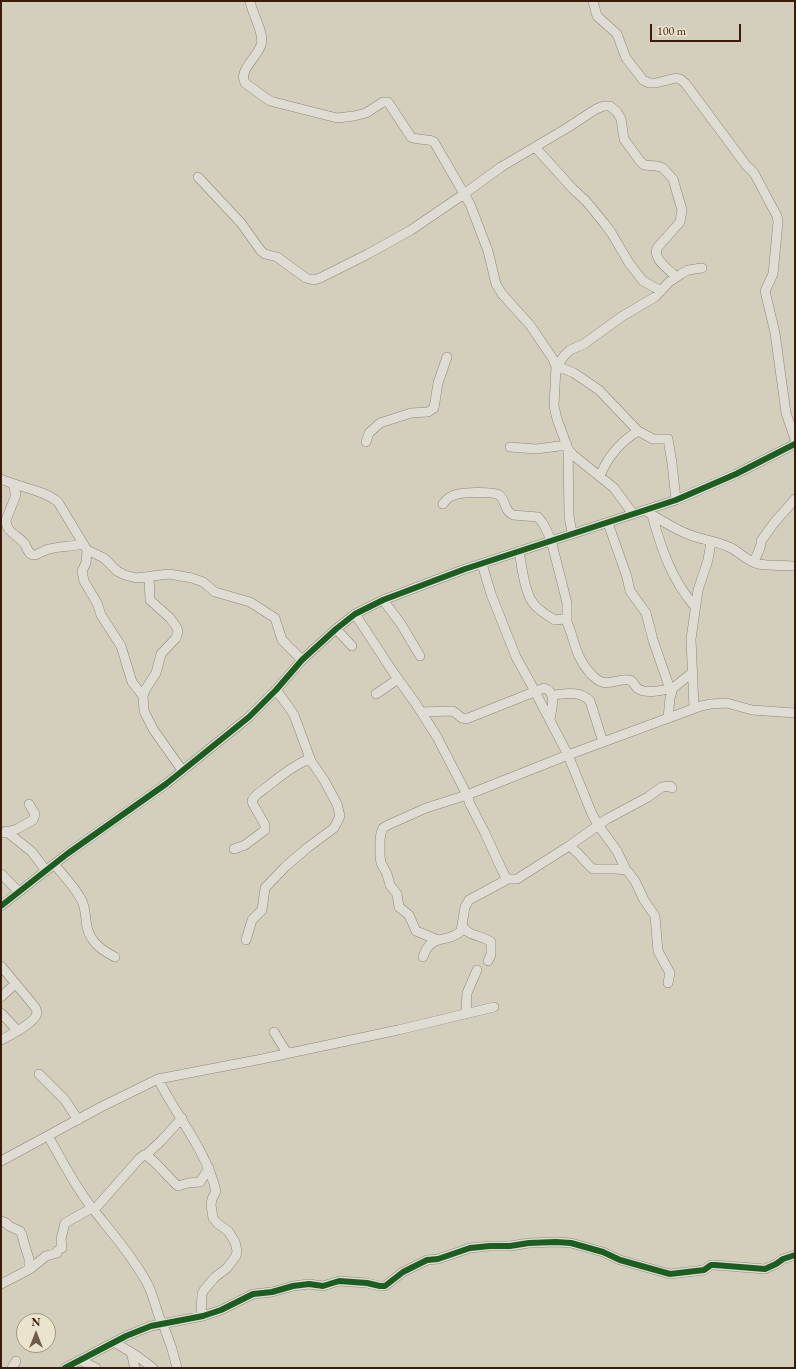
<!DOCTYPE html>
<html>
<head>
<meta charset="utf-8">
<style>
	body { margin:0 }
	#map { position:relative; width:796px; height:1369px; overflow:hidden; background:#d4cfbd; font-family:"EB Garamond",serif }
	canvas { display:block }
	.frame { position:absolute; inset:0; border:2px solid #3b1c09; pointer-events:none }
	.north { position:absolute; left:16px; top:1313px; width:40px; height:40px; box-sizing:border-box; background:#eae4ce; border:1px solid #a4947f; border-radius:50%; rotate:0deg; font-size:11px; font-weight:700; line-height:16px; text-align:center; color:#3b1c09 }
	.north::after { content:''; display:block; margin:auto; width:14px; height:18px; background:#715b48; clip-path:polygon(50% 0,100% 100%,50% 72%,0 100%) }
	.scale { position:absolute; left:650px; top:24px; width:91px; height:18px; box-sizing:border-box; border:2px solid #3b1c09; border-top:0; padding-left:5px; font-size:12px; line-height:14px; white-space:nowrap; color:#3b1c09; -webkit-text-stroke:3px #eae4ce; paint-order:stroke }
</style>
</head>
<body>
<div id="map">
<canvas width="796" height="1369"></canvas>
<div class="frame"></div>
<div class="north">N</div>
<div class="scale">100 m</div>
</div>
<script>
const ctx = document.querySelector('canvas').getContext('2d');
ctx.lineJoin = 'round';
function stroke(path, color, width, dash) { ctx.strokeStyle = color; ctx.lineWidth = width; ctx.lineCap = dash ? 'butt' : 'round'; ctx.setLineDash(dash || []); ctx.stroke(path); }
const minor = new Path2D(`
	M250,1c2,13 15,32 11,44 -4,13 -23,25 -16,38l25,18 67,17 17,-2 12,-3 17,-11h5l23,35c8,4 17,1 23,5l36,62 18,47 8,33 6,10 28,31 23,34 3,8 -2,39 3,13 11,30 5,6 41,33 19,26
	M593,1l4,15 20,18 9,24 17,22 6,3h7l20,-5 4,1 5,4 61,82 8,8 23,43 1,6 -5,52 -8,17 10,42 11,80 9,26
	M535,147l38,42 13,12 18,22 8,11 17,29 14,18 18,10
	M198,177l43,46 20,28 4,3 12,3 29,21 8,2 6,-2 48,-24 43,-24 53,-36 37,-27 66,-39 29,-19 8,-3h6l7,6 4,7 3,20 16,22 4,4 13,1 6,2 10,11 9,31 -2,12 -23,26c-4,12 12,21 19,29
	M557,366l17,7 25,17 39,41 15,8h15l4,24 4,37
	M556,367l8,-11 6,-6 14,-6 37,-27 34,-20 14,-15 12,-8 7,-4 14,-2
	M366,442l3,-9 11,-10 31,-10 17,-1 6,-4 4,-25 9,-26
	M510,447l26,2 31,-4
	M568,449l1,67 3,17
	M600,476c8,-20 20,-34 38,-45
	M1,479c17,8 43,11 57,23l29,48 17,8 13,13 8,4 11,3 33,-4 23,4 11,4 12,10 35,10 25,16 7,22 20,20
	M13,484l3,11 -10,25c0,13 12,15 19,24 2,4 3,11 10,11 4,-1 9,-5 14,-6 11,-3 21,-2 34,-5
	M443,504c3,-4 5,-7 9,-8 7,-4 40,-5 47,-1 7,5 5,16 14,20l25,2 6,8 7,15 16,63v20
	M644,510c15,9 30,19 46,25 13,5 27,6 39,12 10,4 17,14 29,17 12,2 25,1 37,2
	M652,515c10,36 19,63 43,92
	M608,523l19,54 3,14 16,22 7,27 17,49
	M87,550l-1,13 -4,8 2,10 13,22 4,12 20,31 11,36 11,14
	M519,551c3,16 5,39 14,52 5,7 15,13 22,17l9,-1 2,1c9,19 8,35 24,53 4,4 6,7 12,9 9,3 18,-4 27,-2 5,1 5,5 8,8 9,7 26,2 36,0
	M754,562c2,-7 8,-14 7,-21l13,-18 21,-24
	M482,564l9,30 25,63 15,27 37,71 24,59 6,11 19,26 9,19
	M149,576l1,24 20,18 7,10 1,4 -2,6 -15,16 -5,19 -11,17 -2,6 1,15 9,18 29,41
	M383,600l18,24 19,32
	M355,614l38,58 23,32 21,33 30,58 3,9 14,27 18,39 4,8 2,1h9l52,-33 38,-27 41,-22 14,-10 8,-1 2,2
	M336,629l16,17
	M376,694l22,-15
	M552,695c13,-1 28,-5 38,6l13,41
	M694,708l-3,-69 7,-49 10,-30 3,-18
	M421,712l32,-1 9,7 4,1 78,-31c13,4 8,20 6,31
	M668,718l2,-20 3,-10 20,-16
	M6,831l26,21 14,19
	M2,833l15,-4 16,-9 2,-6 -6,-10
	M569,846c11,7 15,16 24,23h23l10,1 3,3 6,8 9,19 11,16 3,35 12,22 -2,10
	M234,849l11,-4 20,-15v-5l-12,-21 -1,-3c4,-8 10,-10 16,-15 13,-11 26,-20 42,-28
	M54,864c9,11 20,22 27,35 4,7 4,13 5,21 1,19 13,29 29,37
	M1,874l17,17
	M1,906l66,-52 99,-70 83,-67 27,-27 26,-30 34,-31 19,-15 28,-14 82,-31 211,-69 60,-26 59,-30
	M463,926c5,11 20,9 28,16v13l-3,6
	M246,940l6,-20 10,-10 3,-22 20,-21 22,-19 27,-20 6,-12 -3,-12 -13,-24 -13,-19 -17,-46 -6,-9 -12,-16
	M438,940l-22,-9 -7,-16 -10,-8 -2,-13 -7,-9 -3,-11 -6,-11 -1,-7v-16l1,-7 2,-5 5,-3 38,-17 41,-13 101,-40 133,-49 10,-2 16,-1 25,7 43,3
	M423,957c8,-25 25,-13 38,-26l4,-24 4,-7 39,-21
	M1,966l34,41c1,2 2,5 2,6 -1,9 -28,23 -36,27
	M1,997l14,-13
	M1,1013l17,18
	M466,1014l1,-21 10,-23
	M274,1032l13,21
	M39,1074l26,26 13,20
	M158,1079c19,38 48,71 58,112l-4,8 -1,6 2,13 4,5 11,8 7,11 2,9 -1,5 -9,12 -12,9 -11,13 -2,4 -1,22
	M48,1136c14,24 27,51 45,73 19,24 39,47 54,74 7,13 9,28 15,41
	M146,1155l16,-15 20,-22
	M1,1161l100,-54 57,-28 104,-20 136,-29 96,-23
	M94,1210l45,-51 5,-4c8,1 26,25 34,31l10,-3 12,-1 9,-14
	M1,1221l5,2 3,3 11,5 2,4 2,8 5,16v10
	M1,1284l29,-15 16,-13 11,-3v-2l5,-3 -1,-9 4,-16 27,-15
	M163,1324l9,25 5,19
	M114,1342l23,14 16,12
	M131,1352l4,16
	M80,1360l16,8
	M12,1368l4,-7
	M65,1368l61,-32 25,-10 52,-10 18,-6 32,-16 19,-2 21,-6 16,-2 14,2 16,-5 28,2 13,3h5l18,-14 24,-12 11,-1 32,-11 20,-2h20l19,-3 27,-1 15,1 32,9 17,8 50,14 34,-4 7,-5h4l50,4 11,-5 7,-5 12,-4`);
const cycleway = new Path2D(`
	M1,906l66,-52 99,-70 83,-67 27,-27 26,-30 34,-31 19,-15 28,-14 82,-31 211,-69 60,-26 59,-30
	M65,1368l61,-32 25,-10 52,-10 18,-6 32,-16 19,-2 21,-6 16,-2 14,2 16,-5 28,2 13,3h5l18,-14 24,-12 11,-1 32,-11 20,-2h20l19,-3 27,-1 15,1 32,9 17,8 50,14 34,-4 7,-5h4l50,4 11,-5 7,-5 12,-4`);
stroke(minor, '#8e867a', 10);
stroke(minor, '#dfddd3', 9);
stroke(cycleway, '#1b5e20', 6);
</script>
</body>
</html>
